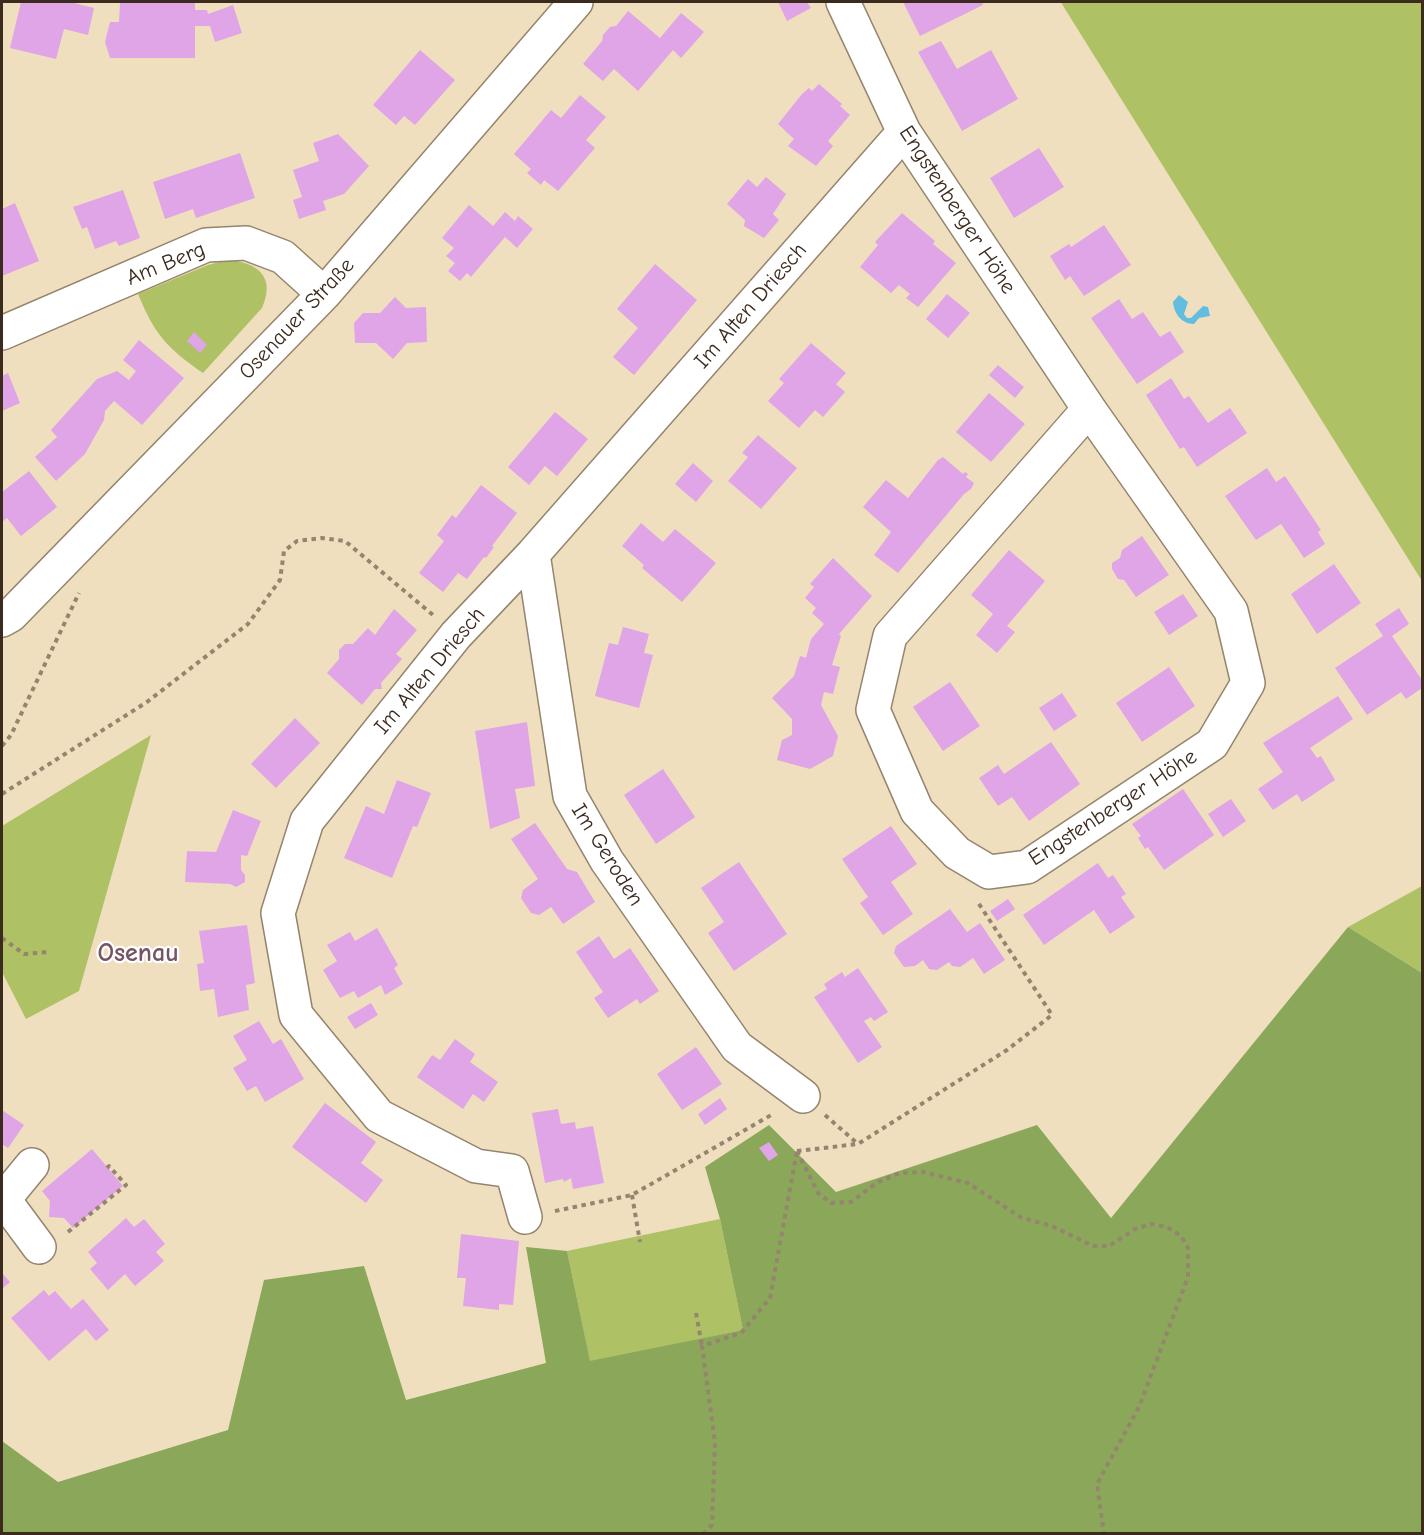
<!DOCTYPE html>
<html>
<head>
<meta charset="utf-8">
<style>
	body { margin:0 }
	#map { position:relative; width:1424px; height:1535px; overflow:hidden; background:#efdfbf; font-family:"Comic Neue",sans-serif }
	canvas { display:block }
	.frame { position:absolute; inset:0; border:3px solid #3b2a1e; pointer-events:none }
</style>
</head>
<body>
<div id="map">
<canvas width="1424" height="1535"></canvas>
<div class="frame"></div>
</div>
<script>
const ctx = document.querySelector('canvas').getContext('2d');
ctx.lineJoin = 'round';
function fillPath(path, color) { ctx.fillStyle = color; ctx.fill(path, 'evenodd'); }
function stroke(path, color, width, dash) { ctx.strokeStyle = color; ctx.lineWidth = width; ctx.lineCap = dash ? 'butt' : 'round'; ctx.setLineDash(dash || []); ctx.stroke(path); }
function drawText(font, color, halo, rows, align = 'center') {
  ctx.font = font + ' "Comic Neue",sans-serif'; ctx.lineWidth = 4.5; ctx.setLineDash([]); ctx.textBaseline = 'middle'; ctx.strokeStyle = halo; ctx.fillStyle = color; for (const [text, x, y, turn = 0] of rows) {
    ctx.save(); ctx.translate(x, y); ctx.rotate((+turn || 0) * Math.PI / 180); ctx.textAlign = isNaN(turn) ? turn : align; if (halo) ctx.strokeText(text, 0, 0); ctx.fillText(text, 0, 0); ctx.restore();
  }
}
const green = new Path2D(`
	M1061,2h361v579l-357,-572z
	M227,260c31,2 49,17 35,48l-59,65c-36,-25 -48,-38 -65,-79l70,-29z
	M151,735l-72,256 -53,28 -24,-47v-146z
	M1422,886v87l-74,-46z
	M720,1219l23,111 -153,32 -23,-111z`);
const forest = new Path2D(`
	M1348,927l74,46v560h-1420v-92l56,41 170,-52 36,-150 100,-14 42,134 140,-37 -20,-116 41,4 23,110 153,-31 -23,-111 -15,-52 64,-42 67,67 201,-67 74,93z`);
const water = new Path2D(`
	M1179,295l9,7 -4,12 3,4h4l12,-12 5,1 2,9 -11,2 -5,6c-13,0 -20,-11 -21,-22z`);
const building = new Path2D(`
	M21,2h49l24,6 -6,27 -24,-6 -8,30 -46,-11z
	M778,2h29l4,6 -24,13z
	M903,2h79l1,3 -63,31z
	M120,3h75v7h12l1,4 25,-9 9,28 -27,9 -5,-16h-15v32h-85l-5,-16 5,-20h9z
	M628,11l32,27 21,-25 23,19 -23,26 -8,-8 -35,41 -24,-22 -11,12 -20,-17 19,-23 1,-6 7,-8 6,-1z
	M941,41l16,28 34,-19 27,49 -56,32 -44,-79z
	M420,50l35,30 -40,45 -11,-9 -8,9 -23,-20z
	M819,84l23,20 -2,2 10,9 -22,26 5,5 -17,20 -28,-20 6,-7 -16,-15 24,-30 7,-6 3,3z
	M580,95l26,22 -20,23 9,8 -37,43 -14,-11 -3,5 -14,-12 4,-4 -17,-15 37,-44 10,8z
	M338,134l31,32 -25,28 -21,7 3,9 -27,9 -6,-19 9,-3 -9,-27 26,-9 -6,-18z
	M1039,148l25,39 -50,31 -24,-40z
	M240,153l15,45 -59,20 -3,-9 -28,10 -12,-37z
	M766,177l20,17 -13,20 6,6 -15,18 -20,-12 1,-6 -18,-16 21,-25 9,8z
	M123,190l17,48 -21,8 -3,-5 -21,8 -8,-22 -5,2 -9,-22z
	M15,203l24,58 -37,15v-67z
	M469,205l24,21 12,-14 10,9 3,-5 15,13 -16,19 -12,-11 -34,40 -4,-4 -7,8 -12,-10 7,-8 -9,-7 8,-8 -12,-10z
	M902,213l33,28 -2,3 23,19 -38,44 -12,-9 4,-4 -11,-9 -8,8 -31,-26 18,-22 -3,-3z
	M1104,225l27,40 -47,31 -14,-20 -5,4 -15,-24 19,-12 2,3z
	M655,264l42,36 -63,75 -21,-18 25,-29 -21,-19z
	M947,294l23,19 -22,25 -22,-19z
	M395,297l11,11 20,-1 1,35 -20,1 -14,16 -17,-16h-21l-1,-20 9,-10h17z
	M1119,299l13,20 11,-7 17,25 10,-6 14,21 -47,32 -46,-66z
	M194,332l13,13 -7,8 -13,-12z
	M139,340l45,38 -42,47 -28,-24 -9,10 -1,9 -19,34 -29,27 -21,-24 22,-20 -6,-7 46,-51 20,-8 12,9 7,-9 -13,-11z
	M811,343l35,30 -10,11 9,8 -22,25 -8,-7 -16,18 -31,-27 16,-18 -5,-4z
	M998,365l26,22 -9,11 -26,-23z
	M8,373l12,30 -18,8v-35z
	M1171,378l13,21 5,-3 19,27 22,-15 17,25 -50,34 -13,-20 -4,2 -34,-54z
	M989,393l36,31 -34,38 -35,-30z
	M555,412l33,27 -31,37 -12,-10 -16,19 -21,-18z
	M758,435l39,33 -36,41 -33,-28 20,-24 -6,-4z
	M943,457l20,17 2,-2 3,2 -2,3 8,6 -3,6 -7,5 -66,79 -24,-18 17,-23 -28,-25 23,-27 22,18 30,-38z
	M693,463l20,18 -17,21 -21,-18z
	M1267,468l9,14 9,-6 36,54 -3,2 7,12 -21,14 -23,-34 -25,16 -31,-44z
	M29,471l28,36 -36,29 -14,-18 -5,4v-30z
	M481,485l36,28 -25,33 2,1 -8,11 -2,-1 -17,22 -9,-6 -15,19 -24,-19 25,-32 -7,-6 15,-20 4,3z
	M641,523l22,19 12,-13 41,34 -34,39 -40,-34 2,-3 -22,-19z
	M1142,536l27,39 -33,22 -12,-17 -6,-1 -6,-10v-6l8,-5 2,-8z
	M1009,550l36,31 -38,45 8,6 -18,21 -21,-18 17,-21 -22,-19z
	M833,558l39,38 -33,38 2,2 -9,29 8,2 -7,27 -9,-2 -3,13 17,31 -5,20 -23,13 -33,-9 5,-20 10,-5v-16l-20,-21 22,-22 6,-20 6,2 5,-19 13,-15 -12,-11 4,-5 -11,-10 9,-11 -4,-3z
	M1334,564l27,39 -44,31 -26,-40z
	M1183,594l15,22 -29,19 -15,-23z
	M1399,608l10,16 -17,12 30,44v8l-16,11 -5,-7 -34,23 -32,-47 48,-32 -8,-12z
	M394,609l23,21 -21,24 6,5 -21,24 1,6h-7l-13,16 -35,-32 12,-14v-9l6,-6h8l15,-16 7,7z
	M623,627l26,7 -5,19 9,2 -14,53 -44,-12 14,-53 9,2z
	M1169,667l26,39 -53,36 -26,-39z
	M950,682l30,44 -37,25 -30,-44z
	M1062,693l15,23 -23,15 -15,-23z
	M1338,696l15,23 -43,29 7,10 4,-2 14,24 -33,22 -5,-8 -24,16 -15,-21 25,-17 -20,-29z
	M295,718l25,25 -44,45 -25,-24z
	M527,722l8,64 -20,3 5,29 -30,11 -15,-98z
	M1051,742l29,42 -51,37 -17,-24 -14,9 -19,-28 19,-13 6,9z
	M663,769l32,48 -39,27 -32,-49z
	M397,780l34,13 -14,34 -4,-1 -21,52 -48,-20 22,-52 18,8z
	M1183,789l31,46 -50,35 -16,-23 -3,2 -7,-11 3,-2 -9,-12z
	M1231,799l15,22 -23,16 -15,-23z
	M233,810l28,11 -14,35 -6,-1v15l4,5v7l-9,5 -6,-3 -45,-2 2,-31 29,1z
	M535,823l32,46 10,3 18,30 -32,22 -12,-17 -12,8 -8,-2 -10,-15 2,-8 15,-11 -27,-40z
	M891,826l26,38 -26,18 22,32 -30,21 -23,-32 8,-6 -26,-38z
	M739,862l48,72 -53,37 -26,-38 16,-11 -23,-34z
	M1098,863l10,15 5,-3 13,19 -5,3 14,20 -25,17 -16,-24 -50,35 -21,-30z
	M1008,899l7,10 -18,12 -7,-10z
	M950,909l17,23 13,-9 25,37 -21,14 -11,-16 -13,9 -8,-1 -3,-4 -12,8 -8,-1 -6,-9 -8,6 -11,1 -10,-14 2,-7z
	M247,925l8,58 -9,2 3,25 -31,7 -4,-28 -14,2 -3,-27 7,-1 -5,-32z
	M377,928l21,37 -4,3 9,16 -18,11 -4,-10 -23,13 -4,-7 -14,7 -17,-28 14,-9 -10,-16 23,-13 5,9z
	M599,936l15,23 16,-11 29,43 -19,13 -3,-5 -29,19 -14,-20 9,-6 -27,-40z
	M858,968l30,44 -14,9 -3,-4 -7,4 18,26 -24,16 -44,-66 13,-8 -3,-5 18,-12 3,5z
	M371,1003l7,12 -23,14 -8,-12z
	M259,1021l14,23 8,-5 23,40 -39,23 -9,-16 -9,5 -14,-23 14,-8 -14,-24z
	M455,1039l20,15 -5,8 28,20 -14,20 -11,-8 -10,15 -46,-32 15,-22 8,5z
	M696,1047l26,37 -40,26 -25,-36z
	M720,1098l7,11 -22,16 -7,-11z
	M325,1103l51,39 -15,21 22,17 -17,23 -74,-56z
	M558,1109l3,15 14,-2 1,7 17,-3 11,57 -31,6 -2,-11 -7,4 -1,-3 -18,4 -13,-70z
	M2,1110l22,15 -16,23 -6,-4z
	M769,1142l9,13 -9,6 -10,-13z
	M92,1149l31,37 -50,42 -9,-10 -15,-1 1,-16 -8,-10z
	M126,1218l8,9 10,-8 21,25 -9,8 8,9 -29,25 -10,-12 -17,16 -18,-21 7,-6 -9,-11z
	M461,1234l58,7 -6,64 -14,-1v6l-36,-4 3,-28h-9z
	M2,1273l8,9 -8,7z
	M44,1290l5,6 6,-5 16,18 12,-10 26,31 -13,11 -10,-12 -37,32 -38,-43z`);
const path = new Path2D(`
	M2,746l9,-11 68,-142
	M2,794l145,-92 101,-78 32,-44 4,-29 13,-10 25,-3 23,3 88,74
	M2,938l22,16 24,-2
	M825,1115l33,29
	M797,1151l21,42 13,10 20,-1 27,-20 22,-9 23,-1 45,11 54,35 30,8 41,20h16l26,-17 16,-5 16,3 14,9 7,12v29l-49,130 -42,77 7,50
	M797,1151l61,-7 149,-94 45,-35 -75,-114
	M632,1195l8,47
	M555,1211l77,-16 141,-81
	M68,1232l58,-47 -17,-19 -2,2
	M696,1313l6,33
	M703,1534l9,-9 3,-82 -13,-97 39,-13 29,-35 27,-147`);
const minor = new Path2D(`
	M843,2l61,130 185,277 142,202 17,72 -36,61 -185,123 -38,5 -32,-19 -40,-42 -44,-101 17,-74 199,-227
	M2,333l204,-88 40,-2 37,14 41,37
	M533,554l37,242 37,65 130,186 66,49
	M2,620l9,-5 313,-321 252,-292
	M2,1197l37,50
	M4,1199l28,-34
	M525,1217l-13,-46 -36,-5 -97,-50 -83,-101 -18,-102 29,-92 149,-186 77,-81 371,-422`);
const streetNames = [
	["Engstenberger Höhe",957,210,57],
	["Am Berg",166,264,-22],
	["Im Alten Driesch",751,306,-49],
	["Osenauer Straße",297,319,-47],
	["Im Alten Driesch",430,671,-50],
	["Engstenberger Höhe",1113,808,-33],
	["Im Geroden",607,855,58]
];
const quarterNames = [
	["Osenau",138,954]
];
fillPath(green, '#aec165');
fillPath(forest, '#8aa75a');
fillPath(water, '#62bde0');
fillPath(building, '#dfa5e6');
stroke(minor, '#95846e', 36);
stroke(path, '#95846e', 4, [4.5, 4.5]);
stroke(minor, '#fff', 33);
drawText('22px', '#3b2a1e', '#fff', streetNames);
drawText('bold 26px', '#745564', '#fff', quarterNames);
</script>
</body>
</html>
